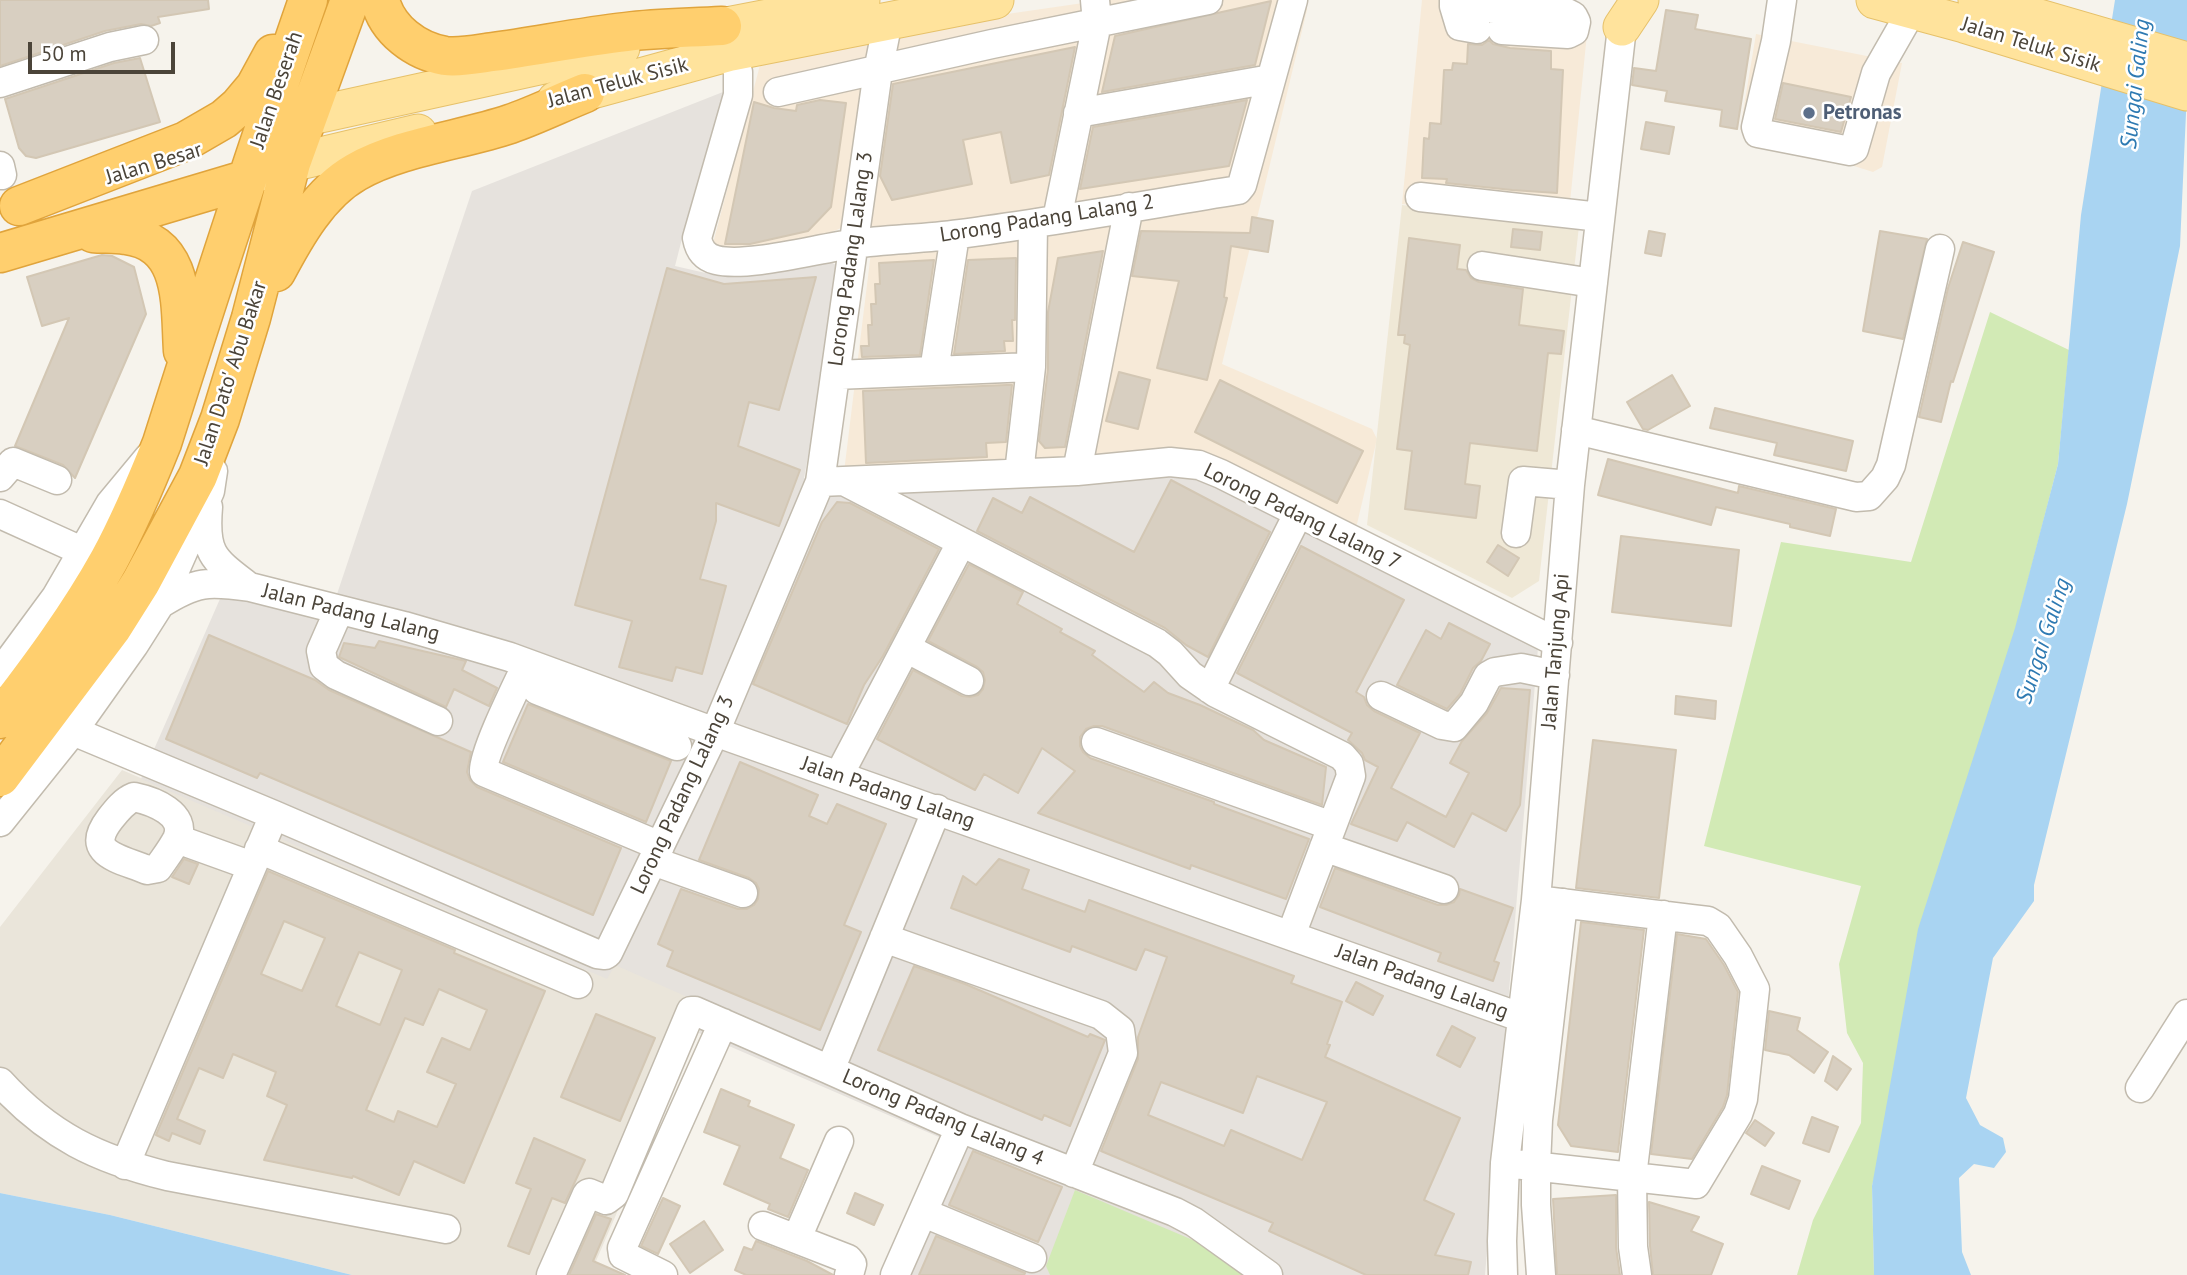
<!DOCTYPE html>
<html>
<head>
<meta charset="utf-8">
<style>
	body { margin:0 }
	#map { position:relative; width:2187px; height:1275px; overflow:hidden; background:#f6f3ec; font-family:"PT Sans",sans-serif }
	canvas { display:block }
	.scale { position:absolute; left:28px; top:42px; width:147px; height:32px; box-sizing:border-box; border:4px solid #4b4439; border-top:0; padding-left:9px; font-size:21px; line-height:24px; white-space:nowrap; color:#4b4439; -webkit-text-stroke:5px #fff; paint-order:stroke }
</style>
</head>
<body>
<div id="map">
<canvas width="2187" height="1275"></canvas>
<div class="scale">50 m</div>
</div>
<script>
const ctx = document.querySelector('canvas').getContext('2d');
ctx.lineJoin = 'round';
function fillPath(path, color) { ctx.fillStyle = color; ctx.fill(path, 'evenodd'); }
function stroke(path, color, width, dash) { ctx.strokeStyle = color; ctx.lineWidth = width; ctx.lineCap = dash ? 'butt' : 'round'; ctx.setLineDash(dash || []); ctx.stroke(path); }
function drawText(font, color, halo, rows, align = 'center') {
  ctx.font = font + ' "PT Sans",sans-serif'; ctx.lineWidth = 5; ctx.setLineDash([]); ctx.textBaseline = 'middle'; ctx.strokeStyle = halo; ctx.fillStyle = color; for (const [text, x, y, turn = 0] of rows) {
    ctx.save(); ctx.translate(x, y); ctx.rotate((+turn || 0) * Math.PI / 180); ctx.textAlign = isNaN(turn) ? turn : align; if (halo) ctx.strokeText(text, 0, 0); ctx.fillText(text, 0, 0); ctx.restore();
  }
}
const residential = new Path2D(`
	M122,770l145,62 343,130 97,42 -117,271h-238l-242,-60 -110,-22v-266z`);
const commercial = new Path2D(`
	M1104,0h203v10l-85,354 150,65 5,10 -20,85 -6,7 -153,-79 -354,20 29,-236 -32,-8 -32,14 -79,14 -18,-9 48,-182 157,-38z
	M1422,0h123l34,4 10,10 -21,208 -166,-18z
	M1756,34l146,29 -20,104 -9,5 -133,-42z`);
const industrial = new Path2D(`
	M728,90l-42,133 -11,43 48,11 38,-3 66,-14 11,6 3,12 -37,200 29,18 367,-21 338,173 -53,627h-603l59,-137 -242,-105 11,-26 -95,-42 -8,14 -466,-200 82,-187 106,26 143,-427z`);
const education = new Path2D(`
	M1402,205l177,21 -40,355 -27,17 -145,-73z`);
const green = new Path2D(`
	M1990,312l79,38 -11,114 -186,722 2,89h-77l16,-55 48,-97 2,-60 -16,-30 -8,-69 22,-78 -157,-40 77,-304 130,20z
	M1075,1190l132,56 41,29h-198l-4,-9z`);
const water = new Path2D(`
	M2115,0h72v91l-7,155 -53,258 -93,381v16l-41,57 -27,140 14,27 23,13 3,14 -12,16 -20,-4 -15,14 3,74 9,23h-97l-2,-89 46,-257 97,-301 43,-164 23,-249z
	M0,1193l110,22 242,60h-352z`);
const building = new Path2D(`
	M0,0h208l1,9 -51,8 2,6 -9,3 -10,-2 -36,7 -105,35z
	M1271,1l-16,64 -153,27 13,-56z
	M1666,10l32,5 -3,14 56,10 -14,90 -17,-3 2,-16 -57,-9 2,-10 -35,-6 2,-17 22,3z
	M1489,40l4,4 17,4 41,3v18l12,1 -6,123 -45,-3 -66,-7 1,-4 -25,-1 2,-40 5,1 1,-16 11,1 3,-54h8l1,-7 14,1 1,-20 14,1z
	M1075,47l-26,128 -38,8 -10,-51 -38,8 9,44 -80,16 -12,-24 13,-92z
	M140,58l20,64 -124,36 -10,-2 -7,-8 -14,-49 109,-36z
	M1783,83l68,14 -10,35 -66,-13z
	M820,100l26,3 -15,104 -23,24 -58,13h-25l29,-142 20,6 22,3 1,-6z
	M1247,100l-18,66 -149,23 13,-62z
	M1646,122l28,5 -5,27 -28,-5z
	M1252,217l21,4 -5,31 -37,-6 -7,51 3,1 -20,82 -50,-12 22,-87 -47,-5 9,-45 109,2z
	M1513,229l29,3 -2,18 -29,-3z
	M1649,231l16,3 -4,22 -16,-3z
	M1880,231l47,8 -24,100 -40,-8z
	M1409,238l51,7 -3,24 9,1 5,8 8,4 44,7 -4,36 45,6 -3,23 -13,-1 -11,98 -67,-8 -5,41 15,2 -4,32 -71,-9 7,-58 -15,-2 13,-104 -6,-2 1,-8h-7z
	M1963,242l31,10 -41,130 -2,-1 -10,41 -22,-5 29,-129z
	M1103,251l-38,196 -20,1 -6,-7 9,-72v-57l10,-54z
	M102,255l10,1 22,11 12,47 -71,164 -12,-13 -48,-19 54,-128 -27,8 -15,-49z
	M1016,258l-1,62h-3l1,21h-9l1,10 -51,3 14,-94z
	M934,260l-14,95 -58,2 -1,-11h8l-1,-21h4l-1,-21h5l-1,-20h5l-1,-21z
	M667,268l57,16 92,-7 -37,133 -30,-8 -11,44 62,24 -21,56 -63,-23v18l-16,58 26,7 -24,88 -26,-7 -4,14 -53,-14 13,-46 -57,-16z
	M1119,372l31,8 -12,49 -32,-8z
	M1672,375l18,31 -42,24 -5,-1 -16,-27z
	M1220,380l143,71 -26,52 -142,-71z
	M1007,385h5l-6,57 -20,1 1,14 -121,6 -3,-72z
	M1715,408l138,33 -7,30 -72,-16 3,-12 -67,-15z
	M1608,459l130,34 1,-7 97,23 -6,27 -40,-9v-3l-74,-17 -5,18 -113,-30z
	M1171,480l99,52 -62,125 -22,-12 -21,-17 -188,-97 16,-33 29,15 8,-16 104,55z
	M837,502l13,1 89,46 -56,107 -19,29 -17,39 -94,-40 69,-162z
	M1621,536l118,14 -8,76 -119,-14z
	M1498,545l21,13 -11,18 -21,-14z
	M1301,546l103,54 -48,92 8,5 3,8 7,6 46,22 -29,55 55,29 23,-44 -19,-10 12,-22 25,-28 14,-25 29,2 -10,115 -14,26 -34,-18 -18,34 -47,-25 -10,19 -46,-17 27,-57 -13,-7 -3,-7 -14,-13 4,-7 -115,-60z
	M969,564l54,28 -6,12 45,25 -2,3 35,19 -3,4 52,37 10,-10 14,11 32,12 53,25 11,10 62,27 -4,38 -220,-79h-8l-8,3 -6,8v9l3,6 7,6 124,44v2l95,35 -23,60 -95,-34 -1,4 -152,-56 37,-42 -33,-23 -24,45 -34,-19 -9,16 -98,-51 36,-69 49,26 8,1 8,-2 5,-6 2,-9 -2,-8 -6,-5 -49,-26z
	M1449,623l41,21 -9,17 -8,7 -13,26 -13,15 -50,-24 29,-55 15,9z
	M209,635l106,45 14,10 142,62 -4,20 3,8 7,7 144,61 -28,67 -333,-142 -3,5 -91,-39z
	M379,641l87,20 -4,9 35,18 -8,18 -35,-17 -8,18 -107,-50 5,-14 31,5z
	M1676,696l40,5 -1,18 -40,-5z
	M528,704l143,57 -25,61 -143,-60z
	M1593,740l83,10 -17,148 -83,-10z
	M740,762l78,33 -9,21 18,8 10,-20 49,20 -42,101 17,7 -41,98 -153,-64 6,-15 -15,-7 23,-55 57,20h9l7,-4 4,-6 1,-10 -3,-6 -7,-5 -50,-18z
	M184,859l14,5 -9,20 -17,-7z
	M999,859l30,11 -7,19 63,23 4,-12 205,76 -3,7 51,19 -15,42 3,1 -5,12 135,61 -36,82 30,14 -19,41 36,7 -3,13h-102l-97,-44 4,-8 -172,-72 37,-92v-22l29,-80 -22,-8 -9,21 -64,-24 -2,6 -119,-44 12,-32 13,9zM1257,1076l70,26 -25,58 -71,-30 -7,16 -76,-31 13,-33 82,31z
	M1335,868l103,37h8l8,-3 5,-7 1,-6 53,19 -19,53 5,2 -6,18 -55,-20 3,-8 -121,-46z
	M268,871l187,79 -1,3 91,38 -81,192 -50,-22 -15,34 -46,-19 -1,2 -88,-18 23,-55 -20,-9 9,-24 -43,-18 -10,24 -24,-10 -22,51 28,12 -5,13 -28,-11 -3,8 -13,-6zM284,921l41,17 -23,53 -41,-17zM359,952l43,18 -22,55 -44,-19zM439,989l48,21 -17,40 -28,-12 -15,34 29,12 -19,43 -39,-16 -4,11 -28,-12 39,-92 18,7z
	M1581,922l63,8 -26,222 -47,-6 -13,-21z
	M1677,934l29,5 18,26 14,27 -11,103 -4,12 -31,52 -41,-5z
	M914,966l51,18 123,53 2,-3 15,6 -35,86 -26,-11 -2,5 -164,-70z
	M1356,982l27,14 -10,19 -27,-14z
	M1769,1011l31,7 -3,12 31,22 -14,21 -25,-18 -24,-5z
	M596,1014l59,24 -35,83 -59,-24z
	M1452,1026l23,12 -15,29 -23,-12z
	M1833,1056l18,13 -14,21 -12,-9z
	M721,1089l29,12 -2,5 46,19 -14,33 28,12 -20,47 -20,-8 2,-5 -46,-20 16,-38 -36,-14z
	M1812,1117l26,10 -9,25 -26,-9z
	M1755,1120l19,13 -9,13 -19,-13z
	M534,1138l51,22 -20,43 -13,-5 -23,56 -21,-8 23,-57 -15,-6z
	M973,1151l89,36 -24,55 -89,-37z
	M1762,1166l38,15 -11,28 -38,-15z
	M855,1193l28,12 -9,20 -27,-12z
	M1616,1195v52l4,28h-63l-4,-76z
	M663,1198l17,8 -22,48 -17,-8z
	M1649,1202l50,15 -8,14 32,13 -12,31h-58l-3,-29z
	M596,1214l15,5 -18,42 32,14h-56z
	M704,1221l19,29 -33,23 -20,-29z
	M936,1236l89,37 -1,2h-105z
	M756,1241l51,20 26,14h-87l-11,-5 9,-23 8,3z`);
const minor = new Path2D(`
	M1454,0v6l113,7 6,3 3,6 -2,9 -6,3 -66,-4
	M1782,0l-6,41 -20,86 2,6 92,18 4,-2 22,-76 36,-63
	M1454,6l6,20 17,3
	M731,52l7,20v23l-41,143c2,11 7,19 19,22 31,8 103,-12 137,-16 35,-5 71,-5 106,-10 93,-12 186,-29 279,-44l4,-5 51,-185
	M0,83l110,-36 34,-7
	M778,92l214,-48 216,-44
	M1078,113l193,-34
	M0,166l2,9
	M1420,197l180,20
	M1057,219l40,-196 -2,-23
	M1482,266l111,17
	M934,371l21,-136
	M835,375l196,-8
	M1576,430l280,67 13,-1 16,-18 6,-13 49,-216
	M1077,471l52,-264
	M1019,473l12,-106 2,-143
	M0,477l13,-15 44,18
	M844,481l313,162 13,10 20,22 26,18 126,63 7,8 2,12 -60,159
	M820,482l257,-11 93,-9 29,3 22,9 337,169
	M208,507c-4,47 5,52 40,79
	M0,514l84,38
	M1516,533l7,-52 47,4
	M160,604c36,-23 48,-23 90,-17l154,39 106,31 205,75 805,285
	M339,610l-18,41 3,15 12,9 102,46
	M906,648l63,33
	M527,664c-9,19 -46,93 -43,108l176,74
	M0,673l56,-76 54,-93 39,-47
	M1210,689l88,-175
	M537,690l140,56
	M1381,696l61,29 12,2 20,-24 14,-27 7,-4 26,-4 34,7
	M73,731l201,84 323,139 8,1 3,-2 107,-221 105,-250 58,-411 10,-50
	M1096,742l236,84
	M839,775l122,-232
	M134,797c19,4 54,17 43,42 -5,10 -13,20 -19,29l-11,2c-28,-12 -64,-16 -37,-51 7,-9 14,-18 24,-22z
	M937,809l-107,261 130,58 215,84 19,10 74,53
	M0,822l73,-91 61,-86 26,-41 50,-113 3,-20
	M177,839l75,27
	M1324,847l120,42
	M259,849l319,135
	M653,861l90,32
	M884,938l217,77 19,15 3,23 -49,120
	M0,1082c49,54 98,77 167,94l279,53
	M2140,1088l47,-74
	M1505,1163l191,21 42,-70 5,-15 12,-110 -17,-33 -20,-29 -10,-6 -17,-2 -155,-19
	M125,1165l149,-350
	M924,1213l108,45
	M763,1226l85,33 4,5 -3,11
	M797,1238l42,-97
	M551,1275l36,-81 2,-1 17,7 8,-6 77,-183h4l135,59
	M663,1275l-40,-20 -1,-7 101,-225
	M895,1275l65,-147
	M1503,1275l-1,-34 3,-78 31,-263 34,-415 52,-458
	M1541,1275l-5,-70v-39l2,-46 25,-217
	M1637,1275l-4,-28 -1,-70 31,-262`);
const major = new Path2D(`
	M1875,0l89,24 223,68
	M1977,0l210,61
	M1622,27l18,-27
	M691,33l170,-33
	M556,100l175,-48 264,-52
	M307,117l314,-69
	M267,172l24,-9 127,-30`);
const highway = new Path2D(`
	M380,0c7,30 36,51 65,56 15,2 33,-2 48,-4 44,-6 88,-15 133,-20 31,-4 64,-4 96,-6
	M19,206l167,-65 38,-22 15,-13 16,-19 18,-33
	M93,233c10,1 22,0 33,2 60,8 54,69 57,116
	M0,253l245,-73
	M276,272c19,-36 43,-79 80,-100 43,-25 107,-32 154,-48 26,-9 50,-21 75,-31
	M0,719c39,-51 78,-103 109,-159 20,-37 37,-77 53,-117 47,-148 95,-296 146,-443
	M0,777l112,-149 29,-46 57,-106 22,-57 31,-101 40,-155 59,-163`);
const markers = [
	[1809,113,7,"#5c6f8a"]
];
const streetNames = [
	["Jalan Teluk Sisik",2031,45,17],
	["Jalan Teluk Sisik",618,83,-15],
	["Jalan Beserah",277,90,-71],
	["Jalan Besar",154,164,-17],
	["Lorong Padang Lalang 2",1047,219,-9],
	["Lorong Padang Lalang 3",851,259,-82],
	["Jalan Dato' Abu Bakar",231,373,-72],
	["Lorong Padang Lalang 7",1302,517,26],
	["Jalan Padang Lalang",351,613,14],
	["Jalan Tanjung Api",1556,651,-85],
	["Jalan Padang Lalang",888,793,19],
	["Lorong Padang Lalang 3",683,795,-65],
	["Jalan Padang Lalang",1422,982,20],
	["Lorong Padang Lalang 4",943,1118,23]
];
const serviceNames = [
	["Petronas",1823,113]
];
const waterNames = [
	["Sungai Galing",2136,84,-84],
	["Sungai Galing",2044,641,-72]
];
fillPath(residential, '#eae5da');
fillPath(commercial, '#f7ead8');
fillPath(industrial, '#e6e2dd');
fillPath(education, '#efe8d6');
fillPath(green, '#d2eab5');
fillPath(water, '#a9d4f2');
fillPath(building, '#d8cfc1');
stroke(building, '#d3c7b4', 2);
stroke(minor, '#c2bbae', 31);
stroke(major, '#e6c16a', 39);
stroke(highway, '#e0a43c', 41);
stroke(minor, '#fff', 28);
stroke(major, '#ffe39c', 37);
stroke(highway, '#ffcf6e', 38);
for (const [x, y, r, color] of markers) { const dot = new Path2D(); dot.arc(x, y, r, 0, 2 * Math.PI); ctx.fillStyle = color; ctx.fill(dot); stroke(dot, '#fff', 2.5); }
drawText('21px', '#4b4439', '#fff', streetNames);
drawText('bold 21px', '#4e5e75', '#fff', serviceNames, 'left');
drawText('italic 23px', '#2e7ab2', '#fff', waterNames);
</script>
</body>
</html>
